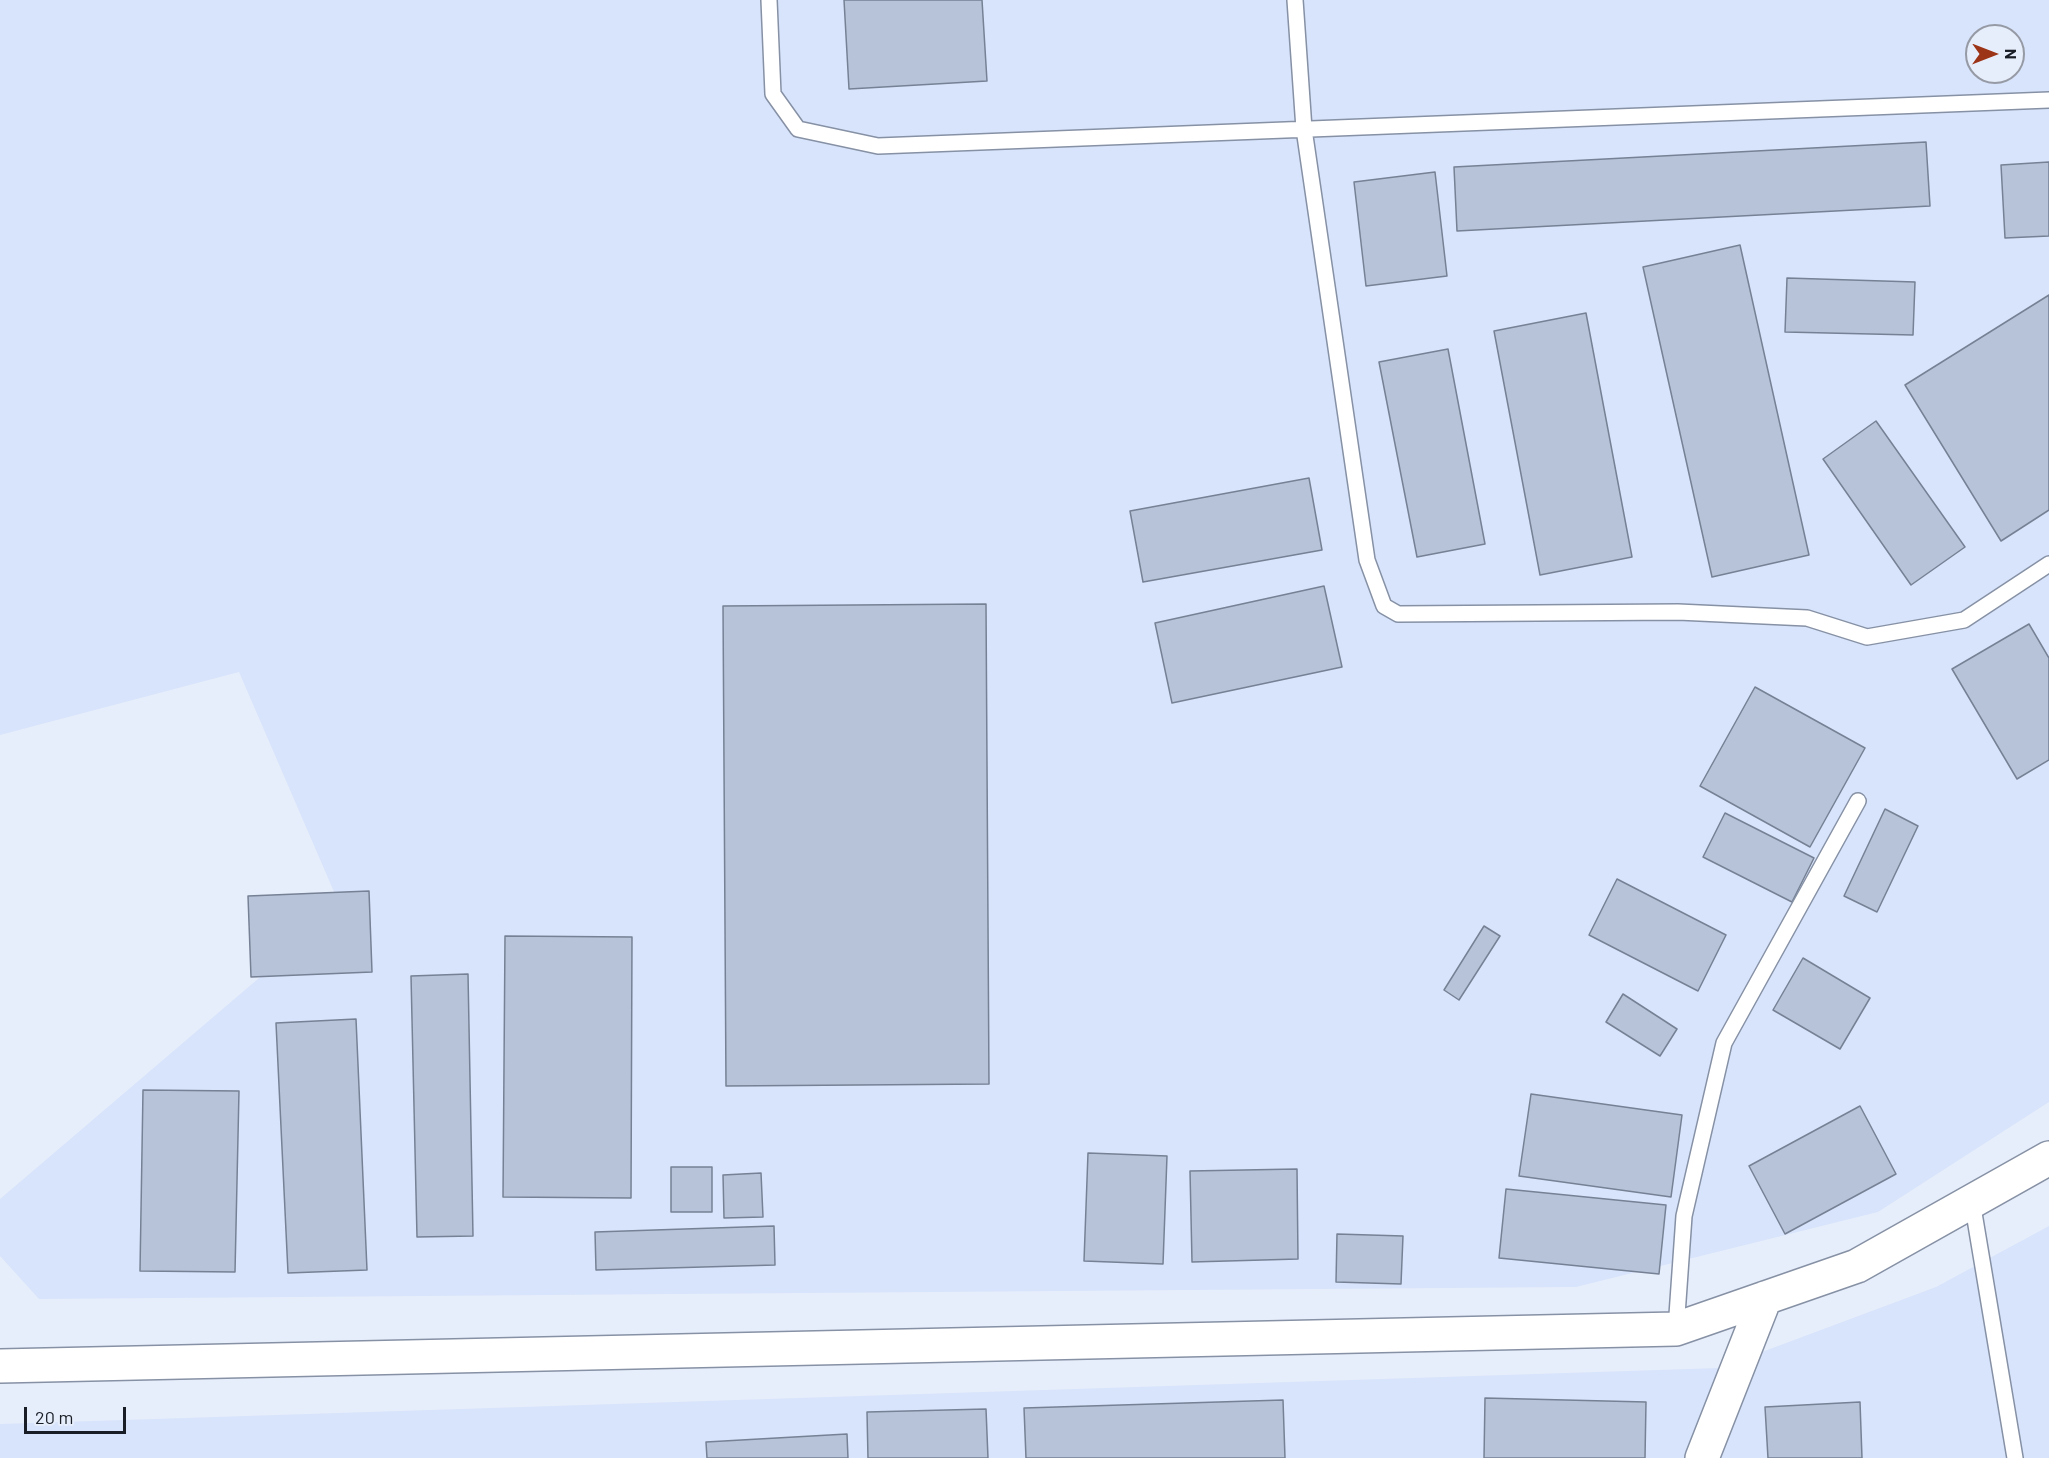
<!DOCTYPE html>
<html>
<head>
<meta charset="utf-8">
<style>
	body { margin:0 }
	#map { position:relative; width:2049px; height:1458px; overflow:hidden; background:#e7eefb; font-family:Barlow,sans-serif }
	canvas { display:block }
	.north { position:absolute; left:1965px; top:24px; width:60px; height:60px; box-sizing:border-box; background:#e7eefb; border:2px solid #959aa5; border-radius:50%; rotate:90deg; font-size:16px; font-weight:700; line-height:24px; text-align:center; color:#191d25 }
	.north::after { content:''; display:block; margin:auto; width:21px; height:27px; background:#9c3417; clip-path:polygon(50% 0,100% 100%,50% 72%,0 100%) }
	.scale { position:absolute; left:24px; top:1407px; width:102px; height:27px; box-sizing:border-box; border:3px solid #191d25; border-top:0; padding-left:8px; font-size:18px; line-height:21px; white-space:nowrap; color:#191d25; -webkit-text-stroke:4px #e7eefb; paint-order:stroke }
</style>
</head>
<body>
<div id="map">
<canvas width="2049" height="1458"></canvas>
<div class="north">N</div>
<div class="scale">20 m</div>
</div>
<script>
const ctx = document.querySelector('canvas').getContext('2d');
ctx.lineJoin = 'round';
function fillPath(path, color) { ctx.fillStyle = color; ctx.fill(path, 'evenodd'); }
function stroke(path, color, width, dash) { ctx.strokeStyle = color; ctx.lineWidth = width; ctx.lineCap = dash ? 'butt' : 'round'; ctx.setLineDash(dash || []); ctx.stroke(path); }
const built = new Path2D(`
	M0,0h2049v1102l-171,110 -302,75 -1537,12 -39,-43v-57l341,-291 -102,-236 -239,63zM1977,36h36v36h-36z
	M2049,1226v232h-2049v-34l1719,-56 217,-81z`);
const building = new Path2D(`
	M844,0h138l5,81 -138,8z
	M1926,142l4,64 -473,25 -3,-64z
	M2049,162v74l-44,2 -4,-73z
	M1435,172l12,104 -81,10 -12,-104z
	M1740,245l69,310 -97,22 -69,-310z
	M1787,278l128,4 -2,53 -128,-3z
	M2049,295v215l-48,31 -96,-156z
	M1586,313l46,244 -92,18 -46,-244z
	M1448,349l37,195 -68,13 -38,-195z
	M1876,421l89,126 -54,38 -88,-126z
	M1309,478l13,72 -179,32 -13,-71z
	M1324,586l18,81 -170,36 -17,-80z
	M986,604l3,480 -263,2 -3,-480z
	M2029,624l20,34v102l-32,19 -65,-110z
	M1755,687l110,61 -55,99 -110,-61z
	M1885,809l33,17 -41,86 -33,-16z
	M1725,813l89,45 -22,44 -89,-45z
	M1617,879l109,56 -28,56 -109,-56z
	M369,891l3,81 -121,5 -3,-81z
	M1484,926l16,10 -41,64 -15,-10z
	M505,936l127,1 -1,261 -128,-1z
	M1803,958l67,40 -30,51 -67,-39z
	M468,974l5,262 -56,1 -6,-261z
	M1623,994l54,35 -17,27 -54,-34z
	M356,1019l11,251 -79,3 -12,-250z
	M143,1090l96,1 -4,181 -95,-1z
	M1531,1094l151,21 -11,82 -152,-21z
	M1860,1106l36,68 -111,60 -36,-68z
	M1088,1153l79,3 -4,108 -79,-3z
	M671,1167h41v45h-41z
	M1297,1169l1,90 -106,3 -2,-91z
	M761,1173l2,44 -39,1 -1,-43z
	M1506,1189l160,16 -7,69 -160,-16z
	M774,1226l1,39 -179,5 -1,-38z
	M1337,1234l66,2 -2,48 -65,-2z
	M1485,1398l161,4 -1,56h-161z
	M1283,1400l2,58h-259l-2,-50z
	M1860,1402l2,56h-94l-3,-51z
	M986,1409l2,49h-120l-1,-46z
	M847,1434l1,24h-141l-1,-16z`);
const lane = new Path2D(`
	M769,0l4,94 25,35 80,17 1171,-46
	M1295,0l9,129 63,431 17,46 14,8 280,-2 129,6 60,19 97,-17 85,-56
	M1972,1201l43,257
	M1676,1329l8,-113 40,-173 134,-242`);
const secondary = new Path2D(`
	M0,1366l1676,-37 181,-63 192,-108
	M1702,1458l63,-160`);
fillPath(built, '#d8e4fb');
fillPath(building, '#b7c3d8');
stroke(building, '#768195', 1.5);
stroke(lane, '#8691a5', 18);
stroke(secondary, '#8691a5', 36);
stroke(lane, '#fff', 15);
stroke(secondary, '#fff', 33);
</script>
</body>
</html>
